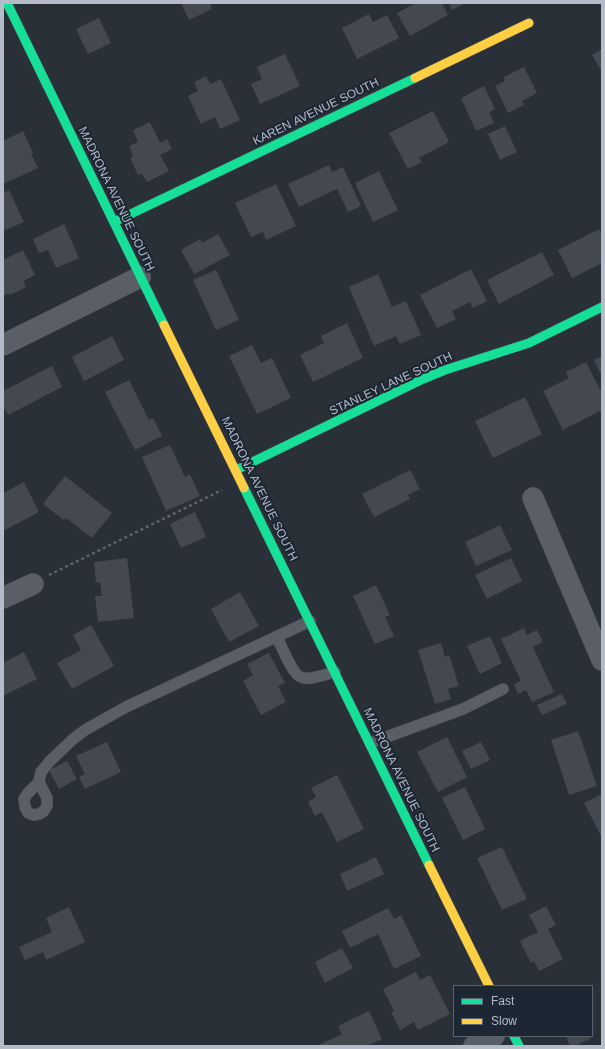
<!DOCTYPE html>
<html>
<head>
<meta charset="utf-8">
<style>
	body { margin:0 }
	#map { position:relative; width:605px; height:1049px; overflow:hidden; background:#2a3038; font-family:Arial,sans-serif }
	canvas { display:block }
	.frame { position:absolute; inset:0; border:4px solid #b4bcc9; pointer-events:none }
	.legend { position:absolute; left:453px; top:985px; width:140px; height:52px; box-sizing:border-box; background:#1d2633; border:1px solid #59626f; margin:0; padding:5px 7px; list-style:none; font-size:12px; color:#b4bcc9 }
	.legend li { display:flex; align-items:center; gap:8px; height:20px }
	.legend b { width:20px; border:1px solid #59626f }
</style>
</head>
<body>
<div id="map">
<canvas width="605" height="1049"></canvas>
<div class="frame"></div>
<ul class="legend">
<li><b style="height:5px;background:#16e098"></b>Fast</li>
<li><b style="height:5px;background:#ffcf43"></b>Slow</li>
</ul>
</div>
<script>
const ctx = document.querySelector('canvas').getContext('2d');
ctx.lineJoin = 'round';
function fillPath(path, color) { ctx.fillStyle = color; ctx.fill(path, 'evenodd'); }
function stroke(path, color, width, dash) { ctx.strokeStyle = color; ctx.lineWidth = width; ctx.lineCap = dash ? 'butt' : 'round'; ctx.setLineDash(dash || []); ctx.stroke(path); }
function drawText(font, color, halo, rows, align = 'center') {
  ctx.font = font + ' Arial,sans-serif'; ctx.lineWidth = 4; ctx.setLineDash([]); ctx.textBaseline = 'middle'; ctx.strokeStyle = halo; ctx.fillStyle = color; for (const [text, x, y, turn = 0] of rows) {
    ctx.save(); ctx.translate(x, y); ctx.rotate((+turn || 0) * Math.PI / 180); ctx.textAlign = isNaN(turn) ? turn : align; if (halo) ctx.strokeText(text, 0, 0); ctx.fillText(text, 0, 0); ctx.restore();
  }
}
const building = new Path2D(`
	M181,3h29l2,6 -23,11z
	M416,3h26l6,12 -38,21 -13,-23z
	M449,3h16l-13,7z
	M369,14l4,8 14,-7 12,23 -42,21 -15,-31z
	M99,18l12,25 -23,11 -12,-25z
	M602,49v23l-10,-17z
	M285,54l15,32 -40,18 -9,-20 11,-5 -5,-12z
	M524,67l13,26 -15,8 2,4 -16,8 -13,-27 10,-5 -1,-4z
	M206,76l4,8 11,-5 19,41 -20,9 -5,-12 -14,7 -13,-28 10,-5 -4,-9z
	M484,86l11,23 -6,3 5,11 -18,8 -15,-33z
	M433,111l16,31 -30,16 3,4 -14,7 -19,-36z
	M150,122l10,21 7,-4 5,10 -12,6 9,16 -22,11 -5,-8 -4,1 -8,-17 3,-2 -4,-10 9,-4 -5,-12z
	M505,126l12,26 -17,8 -12,-26z
	M23,131l10,22 -2,1 7,14 -35,16v-43z
	M329,165l3,7 11,-5 18,39 -13,6 -11,-23 -38,18 -11,-23z
	M379,171l19,39 -25,12 -18,-39z
	M276,184l20,42 -30,14 -3,-8 -12,5 -16,-34z
	M9,190l15,32 -21,9v-38z
	M64,224l15,34 -23,10 -8,-18 -9,3 -6,-14z
	M599,229l3,6v28l-30,15 -14,-28z
	M218,234l12,21 -36,19 -13,-24 19,-11 2,4z
	M23,250l12,25 -12,6 3,6 -16,8 -1,-2 -6,3v-36z
	M542,252l12,23 -55,29 -12,-24z
	M471,269l16,32 -14,7 -3,-6 -18,9 4,8 -19,9 -17,-33z
	M216,270l23,50 -23,10 -23,-50z
	M378,274l14,33 14,-6 15,34 -21,9 -4,-8 -22,10 -25,-59z
	M347,323l16,35 -50,24 -13,-27 24,-12 -3,-7z
	M112,336l12,24 -40,21 -12,-24z
	M252,345l9,18 11,-5 19,40 -34,16 -28,-58z
	M602,356v21l-8,-17z
	M586,362l16,31v17l-39,20 -20,-39 26,-13 -3,-6z
	M52,366l10,21 -54,28 -5,-9v-15z
	M129,380l20,40 4,-2 9,18 -27,14 -30,-58z
	M525,397l17,37 -49,24 -18,-37z
	M170,445l15,32 5,-3 10,22 -34,15 -24,-54z
	M410,470l10,19 -12,6 2,4 -36,18 -12,-23z
	M65,476l47,37 -20,25 -26,-20 -2,2 -21,-16z
	M24,482l15,30 -36,19v-38z
	M195,512l11,25 -25,11 -11,-24z
	M500,525l12,25 -36,16 -11,-24z
	M127,558l7,60 -36,4 -3,-26h7l-2,-14 -4,1 -2,-21z
	M511,558l11,23 -35,18 -12,-24z
	M376,585l14,30 -5,2 9,19 -19,8 -22,-48z
	M240,592l19,34 -30,16 -18,-33z
	M91,625l23,41 -42,23 -15,-26 24,-13 -8,-15z
	M524,628l3,7 10,-5 6,12 -10,5 21,45 -22,10 -6,-12 -8,4 -4,-10 7,-3 -20,-42z
	M490,636l12,27 -22,11 -13,-28z
	M441,643l4,14 4,-2 10,31 -11,3 3,10 -16,5 -17,-54z
	M24,652l13,27 -34,17v-33z
	M269,653l16,30 -7,3 8,16 -25,13 -18,-34 10,-6 -6,-11z
	M562,694l5,10 -25,11 -5,-10z
	M578,731l19,55 -28,9 -18,-55z
	M447,737l20,40 -29,15 -21,-40z
	M107,742l14,30 -36,17 -6,-12 6,-3 -9,-18z
	M481,742l9,18 -19,9 -9,-18z
	M67,761l10,18 -18,10 -10,-19z
	M337,775l27,54 -27,13 -15,-30 -7,4 -7,-14 8,-5 -5,-9z
	M465,787l20,42 -22,11 -21,-42z
	M602,794v44l-18,-35z
	M502,847l25,52 -25,11 -25,-52z
	M376,857l8,17 -37,17 -7,-17z
	M546,906l10,19 -8,4 15,30 -24,12 -5,-10 -3,2 -11,-22 18,-9 -9,-17z
	M69,907l16,35 -39,18 -3,-8 -18,8 -6,-13 33,-15 -6,-14z
	M388,908l6,11 7,-4 20,41 -27,13 -16,-35 -28,14 -8,-17z
	M342,948l11,20 -28,15 -10,-21z
	M416,972l4,8 10,-5 20,39 -32,16 -4,-8 -14,8 -9,-18 3,-1 -11,-22z
	M369,1011l13,28 -16,7h-49l25,-12 -4,-8z
	M566,1036h24l1,2 -16,8h-5z`);
const path = new Path2D(`
	M49,575l173,-85`);
const lane = new Path2D(`
	M277,637c4,8 16,38 24,40 7,4 26,-3 34,-5
	M370,743l93,-34 40,-20
	M39,782l-11,11 -4,6 1,8 3,6 6,2 5,-1 5,-3 3,-5v-8l-8,-16 2,-10 9,-11 22,-21 13,-10 41,-23 184,-86`);
const street = new Path2D(`
	M3,345l137,-68
	M533,498l69,162
	M3,598l30,-14
	M474,1046l20,-10`);
const fast = new Path2D(`
	M7,3l157,322
	M114,222l301,-144
	M236,470l187,-91 22,-9 84,-27 73,-36
	M244,488l185,377
	M514,1036l5,10`);
const slow = new Path2D(`
	M415,78l114,-55
	M164,325l80,163
	M429,865l60,121`);
const streetNames = [
	["KAREN AVENUE SOUTH",316,112,-26],
	["MADRONA AVENUE SOUTH",116,199,64],
	["STANLEY LANE SOUTH",391,384,-25],
	["MADRONA AVENUE SOUTH",259,489,64],
	["MADRONA AVENUE SOUTH",401,780,64]
];
fillPath(building, '#444950');
stroke(lane, '#484c53', 12);
stroke(street, '#484c53', 22);
stroke(fast, '#484c53', 10);
stroke(slow, '#484c53', 10);
stroke(path, '#5d636a', 2.5, [3, 3]);
stroke(lane, '#5a5e66', 11);
stroke(street, '#5a5e66', 21);
stroke(fast, '#16e098', 9);
stroke(slow, '#ffcf43', 9);
drawText('12px', '#b4bcc9', '#1d2633', streetNames);
</script>
</body>
</html>
